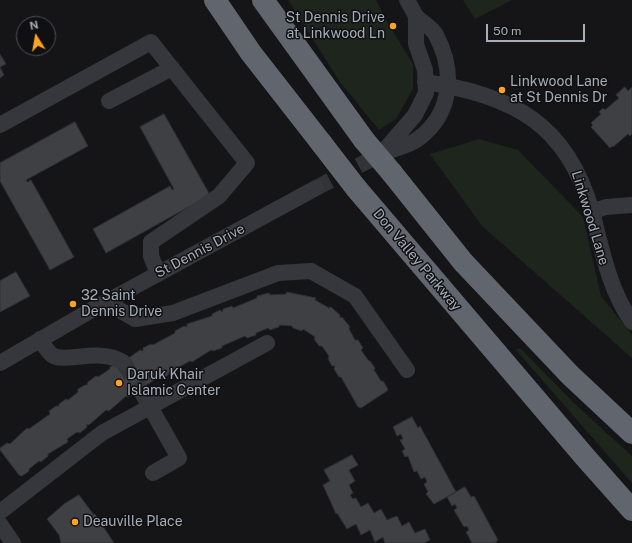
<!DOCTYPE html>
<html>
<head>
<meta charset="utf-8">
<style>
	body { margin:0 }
	#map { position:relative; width:632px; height:543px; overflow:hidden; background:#151517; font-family:"Public Sans",sans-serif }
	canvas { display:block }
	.north { position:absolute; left:16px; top:16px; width:40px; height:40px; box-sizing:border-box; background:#101012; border:1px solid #4c4f54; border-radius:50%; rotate:349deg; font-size:11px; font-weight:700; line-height:16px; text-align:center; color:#a6adb8 }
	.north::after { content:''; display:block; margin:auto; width:14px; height:18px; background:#ffa225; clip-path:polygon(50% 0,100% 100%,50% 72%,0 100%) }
	.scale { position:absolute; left:486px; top:24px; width:99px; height:18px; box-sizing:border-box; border:2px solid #a6adb8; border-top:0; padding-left:5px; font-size:12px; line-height:14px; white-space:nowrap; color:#a6adb8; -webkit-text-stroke:3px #101012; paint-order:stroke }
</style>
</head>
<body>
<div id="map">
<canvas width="632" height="543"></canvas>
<div class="north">N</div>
<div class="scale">50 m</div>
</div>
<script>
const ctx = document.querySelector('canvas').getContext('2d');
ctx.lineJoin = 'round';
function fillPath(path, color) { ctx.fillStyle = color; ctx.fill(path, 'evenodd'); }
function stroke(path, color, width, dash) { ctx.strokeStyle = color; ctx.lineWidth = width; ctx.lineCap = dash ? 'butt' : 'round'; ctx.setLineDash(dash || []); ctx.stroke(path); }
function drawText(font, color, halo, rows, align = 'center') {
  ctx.font = font + ' "Public Sans",sans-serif'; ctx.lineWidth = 3; ctx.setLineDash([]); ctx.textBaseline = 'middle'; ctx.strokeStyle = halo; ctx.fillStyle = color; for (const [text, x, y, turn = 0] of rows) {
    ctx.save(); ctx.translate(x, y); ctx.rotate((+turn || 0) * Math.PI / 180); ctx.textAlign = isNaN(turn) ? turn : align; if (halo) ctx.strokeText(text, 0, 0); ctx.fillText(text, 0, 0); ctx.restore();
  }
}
const green = new Path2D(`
	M288,0h88l10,20 27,44v25l-17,30 -17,11 -39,-48z
	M463,0h49l-37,19z
	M479,139l39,11 65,67 18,79 31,39v23l-150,-132 -52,-72z
	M520,348l55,56 57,52v27l-116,-133z`);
const building = new Path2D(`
	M0,54l6,10 -6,3z
	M0,67l4,8 -4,3z
	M625,87l3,4 4,-4v47l-2,2 -2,-2 -15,13 -1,-1 -2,2 -19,-21 2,-2 -2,-2 10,-9 -2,-2 4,-4 2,2 14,-12 -3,-3z
	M164,114l46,81 -104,58 -13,-24 77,-43 2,4 2,-1 -34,-62z
	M75,122l13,24 -62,34 1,2 4,-2 43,77 -24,13 -50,-89v-18z
	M16,272l14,24 -30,16v-31z
	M287,292l29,6 -1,2 14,8 2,-1 9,8v3l2,-1 8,10 -1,2 6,11h3l5,8 -2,2 7,10 2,1 5,7 -1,2 7,11h2l5,8 -1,2 -26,17 -3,-1 -17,-30h-2l-5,-8 1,-3h-3l-4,-7 1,-3 -7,-10h-3l-5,-7 1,-2 -12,-8 -1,2 -9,-3 -1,-2 -13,-1v2l-9,3 -2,-2 -12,5v2l-9,3 -2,-2 -23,10v2l-9,3 -2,-1 -19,12 -2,-1 -11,6v2l-8,5 -3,-1v2l-8,5 -2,-2 -22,13v2l-8,4 -2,-1 -17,15 -3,-1 -17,15 -2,-1v3l-7,6 -3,-1 -10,7 1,3 -20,12v2l-7,6 -2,-1 -10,8v2l-7,5 -3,-1 -19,-25v-2l7,-5 3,1 17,-16 2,1 21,-15 -1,-3 7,-5h3v-2l7,-5 2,1 10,-8v-3l7,-4h2l1,-3 8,-6 2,1 12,-8v-2l9,-5h4l17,-12 3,1v-3l8,-4 2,1 22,-12v-2l9,-5 3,1v-3l25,-8v-2l8,-4 2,2 1,-3 9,-3 1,2 24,-10v-2l12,-3 1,2 16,-1z
	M412,417l6,11 2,-2 36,66 -22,12 -8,-10 2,-2 -4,-8 3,-2 -2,-5 -4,2 -4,-8 -3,1 -6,-16 -3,1 -3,-6 3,-2 -5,-9 3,-1 -2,-5 -4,2 -4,-9z
	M352,455l6,10 -9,5 6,11 -6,4 4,8 -3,2 3,4 3,-1 5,9 7,-4 6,10 7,-4 6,11 10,-4 5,10 7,-4 6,11 10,-4 5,11 -6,3h-39l-2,-6 -8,5 -5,-12 -9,5 -5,-11 -9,5 -10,-16 -1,1 -13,-29 7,-4 -6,-11z
	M465,487l6,10 3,-1 24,44 -2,1 1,2h-25l-6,-11 3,-2 -2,-4 -3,1 -10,-17 3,-2 -2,-4 -3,2 -5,-9z
	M79,495l15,20 1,-1 19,29h-53l-2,-8 -12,-16 17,-15z`);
const minorTunnel = new Path2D(`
	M316,188l65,-34
	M123,362l17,27`);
const minor = new Path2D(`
	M425,82c87,13 142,41 167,130 10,38 17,77 40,110
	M109,101l63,-33
	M0,125l151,-83 96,121 -28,33 -68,46v14l7,18
	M384,151l31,-36 11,-22 -1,-23 -9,-26v-28
	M381,154c11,-5 28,-8 37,-15 35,-26 37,-68 18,-104 -4,-8 -14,-12 -20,-19 -3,-5 -6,-11 -9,-16
	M591,212l15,-5 26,-2
	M106,302l29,17 38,-6 105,-40 33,-2 44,25 52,74
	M40,339c3,5 7,12 12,16 12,9 47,-8 71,7
	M0,363l95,-55 221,-120
	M140,389l39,69 -26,15
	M0,512l102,-79 165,-90
	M0,524l13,19`);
const highway = new Path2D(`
	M215,0l36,53 71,91
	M263,0l101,140
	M392,173l71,89 107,113 62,58
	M356,188l229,269 47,53`);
const highwayBridge = new Path2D(`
	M364,140l28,33
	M322,144l34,44`);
const markers = [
	[393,26,4,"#ffa225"],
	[502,90,4,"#ffa225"],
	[73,304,4,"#ffa225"],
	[119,383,4,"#ffa225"],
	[75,522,4,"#ffa225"]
];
const poiNames = [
	["St Dennis Drive",385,18,"right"],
	["at Linkwood Ln",385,34,"right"],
	["Linkwood Lane",510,82],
	["at St Dennis Dr",510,98],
	["32 Saint",81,296],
	["Dennis Drive",81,312],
	["Daruk Khair",127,375],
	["Islamic Center",127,391],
	["Deauville Place",83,522]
];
const streetNames = [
	["Linkwood Lane",590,218,73],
	["St Dennis Drive",200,251,-28],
	["Don Valley Parkway",417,260,50]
];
fillPath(green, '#1d251d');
fillPath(building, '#3f4044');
stroke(building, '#2f2f33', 1);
stroke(minorTunnel, '#323337', 16, [16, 8]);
stroke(minor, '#36373c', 16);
stroke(highway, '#61666e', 22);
stroke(highwayBridge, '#61666e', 22);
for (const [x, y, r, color] of markers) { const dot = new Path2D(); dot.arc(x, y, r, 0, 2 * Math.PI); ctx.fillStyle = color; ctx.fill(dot); stroke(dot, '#101012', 1.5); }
drawText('14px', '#a6adb8', '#101012', poiNames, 'left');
drawText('14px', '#a6adb8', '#101012', streetNames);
</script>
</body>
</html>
